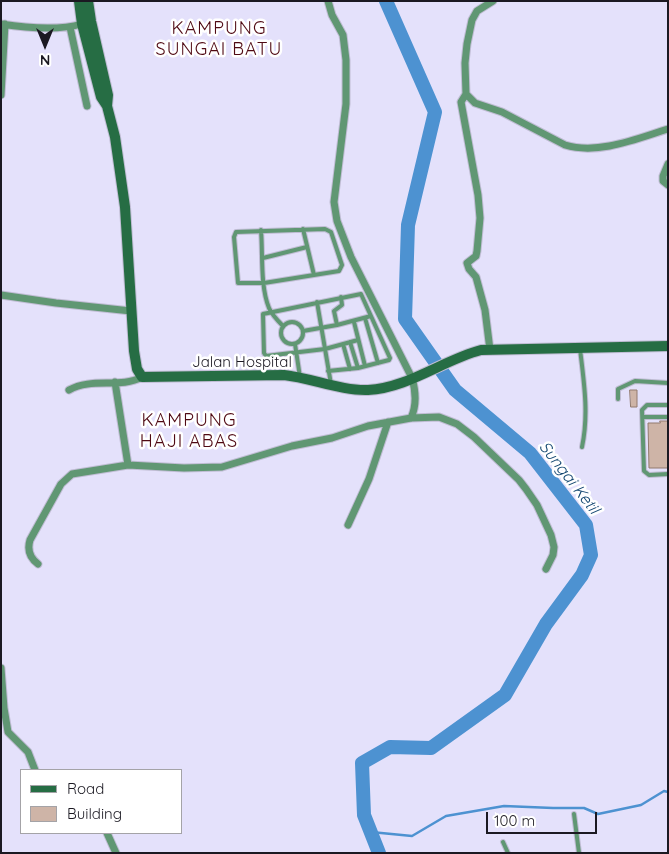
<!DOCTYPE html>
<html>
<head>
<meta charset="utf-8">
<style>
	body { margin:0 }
	#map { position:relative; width:669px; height:854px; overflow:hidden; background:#e4e1fb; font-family:Quicksand,sans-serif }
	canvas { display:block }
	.frame { position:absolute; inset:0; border:2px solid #1b1922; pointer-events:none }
	.legend { position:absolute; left:20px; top:769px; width:162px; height:65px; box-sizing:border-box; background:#fff; border:1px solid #a4a3a7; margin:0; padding:6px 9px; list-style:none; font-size:15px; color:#1b1922 }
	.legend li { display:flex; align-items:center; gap:10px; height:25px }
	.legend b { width:25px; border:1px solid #a4a3a7 }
	.north { position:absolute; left:20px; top:20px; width:50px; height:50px; -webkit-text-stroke:4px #fff; paint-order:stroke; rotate:180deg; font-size:14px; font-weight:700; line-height:20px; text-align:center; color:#1b1922 }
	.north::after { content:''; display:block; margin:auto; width:18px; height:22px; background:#1b1922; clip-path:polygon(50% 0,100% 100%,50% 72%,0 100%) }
	.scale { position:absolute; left:486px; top:812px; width:111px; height:22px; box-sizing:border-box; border:2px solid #1b1922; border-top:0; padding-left:6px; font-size:15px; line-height:18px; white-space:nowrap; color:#1b1922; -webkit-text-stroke:4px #fff; paint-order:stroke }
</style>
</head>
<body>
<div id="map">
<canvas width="669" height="854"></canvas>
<div class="frame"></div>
<ul class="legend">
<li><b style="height:6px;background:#266d44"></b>Road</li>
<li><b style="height:14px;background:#ceb4a7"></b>Building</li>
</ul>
<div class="north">N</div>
<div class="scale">100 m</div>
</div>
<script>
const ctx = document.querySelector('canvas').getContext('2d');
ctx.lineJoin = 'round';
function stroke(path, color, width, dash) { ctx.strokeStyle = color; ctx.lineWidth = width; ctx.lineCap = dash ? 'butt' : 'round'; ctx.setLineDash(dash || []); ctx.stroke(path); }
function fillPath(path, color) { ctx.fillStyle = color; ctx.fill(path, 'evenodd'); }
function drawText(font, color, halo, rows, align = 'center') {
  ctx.font = font + ' Quicksand,sans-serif'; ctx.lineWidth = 5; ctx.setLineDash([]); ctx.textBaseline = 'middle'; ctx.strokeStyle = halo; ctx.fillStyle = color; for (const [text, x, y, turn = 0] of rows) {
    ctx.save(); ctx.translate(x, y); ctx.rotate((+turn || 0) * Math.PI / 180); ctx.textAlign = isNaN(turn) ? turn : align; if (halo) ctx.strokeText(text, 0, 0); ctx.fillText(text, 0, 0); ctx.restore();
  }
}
const stream = new Path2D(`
	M371,832l41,4 34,-20 58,-10 49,2h31l14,6 43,-9 23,-14 4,1`);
const river = new Path2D(`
	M379,853l-15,-38 -2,-52 28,-16 41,1 74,-53 41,-71 36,-49 9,-20 -5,-30 -56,-72 -75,-63 -50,-71 3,-94 27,-113 -49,-111`);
const building = new Path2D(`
	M630,390h7v17h-6z
	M660,421h8v47h-19l-1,-45h12z`);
const service = new Path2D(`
	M303,229l11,46
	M325,229l6,3 11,33 -3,6 -75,12h-26l-4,-46 2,-5z
	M261,230c2,24 -1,56 8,78 3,7 9,13 14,18
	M263,258l44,-11
	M317,302l14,82
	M365,318l13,45
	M354,322l11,44
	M281 333a11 11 0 1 1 22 0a11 11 0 1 1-22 0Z
	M337,325l-3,-14 8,-6 -1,-8
	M303,331l34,-6 34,-9
	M350,342l8,26
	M295,344l5,33
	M343,344l7,25
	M580,349c4,33 9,65 2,98
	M328,371l30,-3 31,-8 1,-2 -29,-64 -98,20 1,39 2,3 59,-7 33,-9
	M618,399v-10l17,-8 33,2
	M668,405h-21l-5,5 2,61 5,4 19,-1
	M643,417h25
	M574,814l5,39
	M503,842l5,11`);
const minor = new Path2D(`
	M328,1l4,14 11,20 3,25v44l-12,98 3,19 14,36 61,121c4,14 5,27 -1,40
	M1,24c26,4 56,7 81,0
	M70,27l17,79
	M466,94l9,9 27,9 63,33c33,10 71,-6 103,-16
	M1,95l4,-71
	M668,164l-5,12v5l5,4
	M1,295l55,8 75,8
	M490,350l-5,-40 -9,-33 -7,-8 -2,-6 9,-7 1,-5 3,-33 -2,-23 -17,-93 5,-8 -1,-31 2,-19 5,-24 5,-9 16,-10
	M115,382l13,83
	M69,390c23,-13 51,-1 73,-13
	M348,525l21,-46 19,-57
	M38,564c-8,-6 -11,-14 -8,-24l31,-56 11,-10 56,-9 56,3 38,-1 70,-21 40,-8 36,-12 43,-8 28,-1 18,7 17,13 45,43 7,9 11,16 14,30 3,12 -1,8 -7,14
	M1,668l3,40 4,24 20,20 7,18
	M107,833l9,20`);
const secondary = new Path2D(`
	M79,1l3,23 19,73 6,9
	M88,1l3,20 17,74 -1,11 8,31 10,70 9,144 3,18 5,8 142,-2c27,3 58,16 84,15 40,-2 75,-30 113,-40l187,-4`);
const streetNames = [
	["Jalan Hospital",242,362]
];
const waterNames = [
	["Sungai Ketil",569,478,52]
];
const quarterNames = [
	["KAMPUNG",219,29],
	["SUNGAI BATU",219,50],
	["KAMPUNG",189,421],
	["HAJI ABAS",189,442]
];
stroke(stream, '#4d92d1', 2.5);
stroke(river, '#4d92d1', 14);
fillPath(building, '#ceb4a7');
stroke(building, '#927a6e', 1);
stroke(service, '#c0bdd4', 6);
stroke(minor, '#c0bdd4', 9);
stroke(secondary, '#c0bdd4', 12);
stroke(service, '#609773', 4);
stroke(minor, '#609773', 7);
stroke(secondary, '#266d44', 10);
drawText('15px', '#1b1922', '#fff', streetNames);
drawText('italic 16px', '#144771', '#fff', waterNames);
ctx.letterSpacing = '1px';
drawText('18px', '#4f0913', '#fff', quarterNames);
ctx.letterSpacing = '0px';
</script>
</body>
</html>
